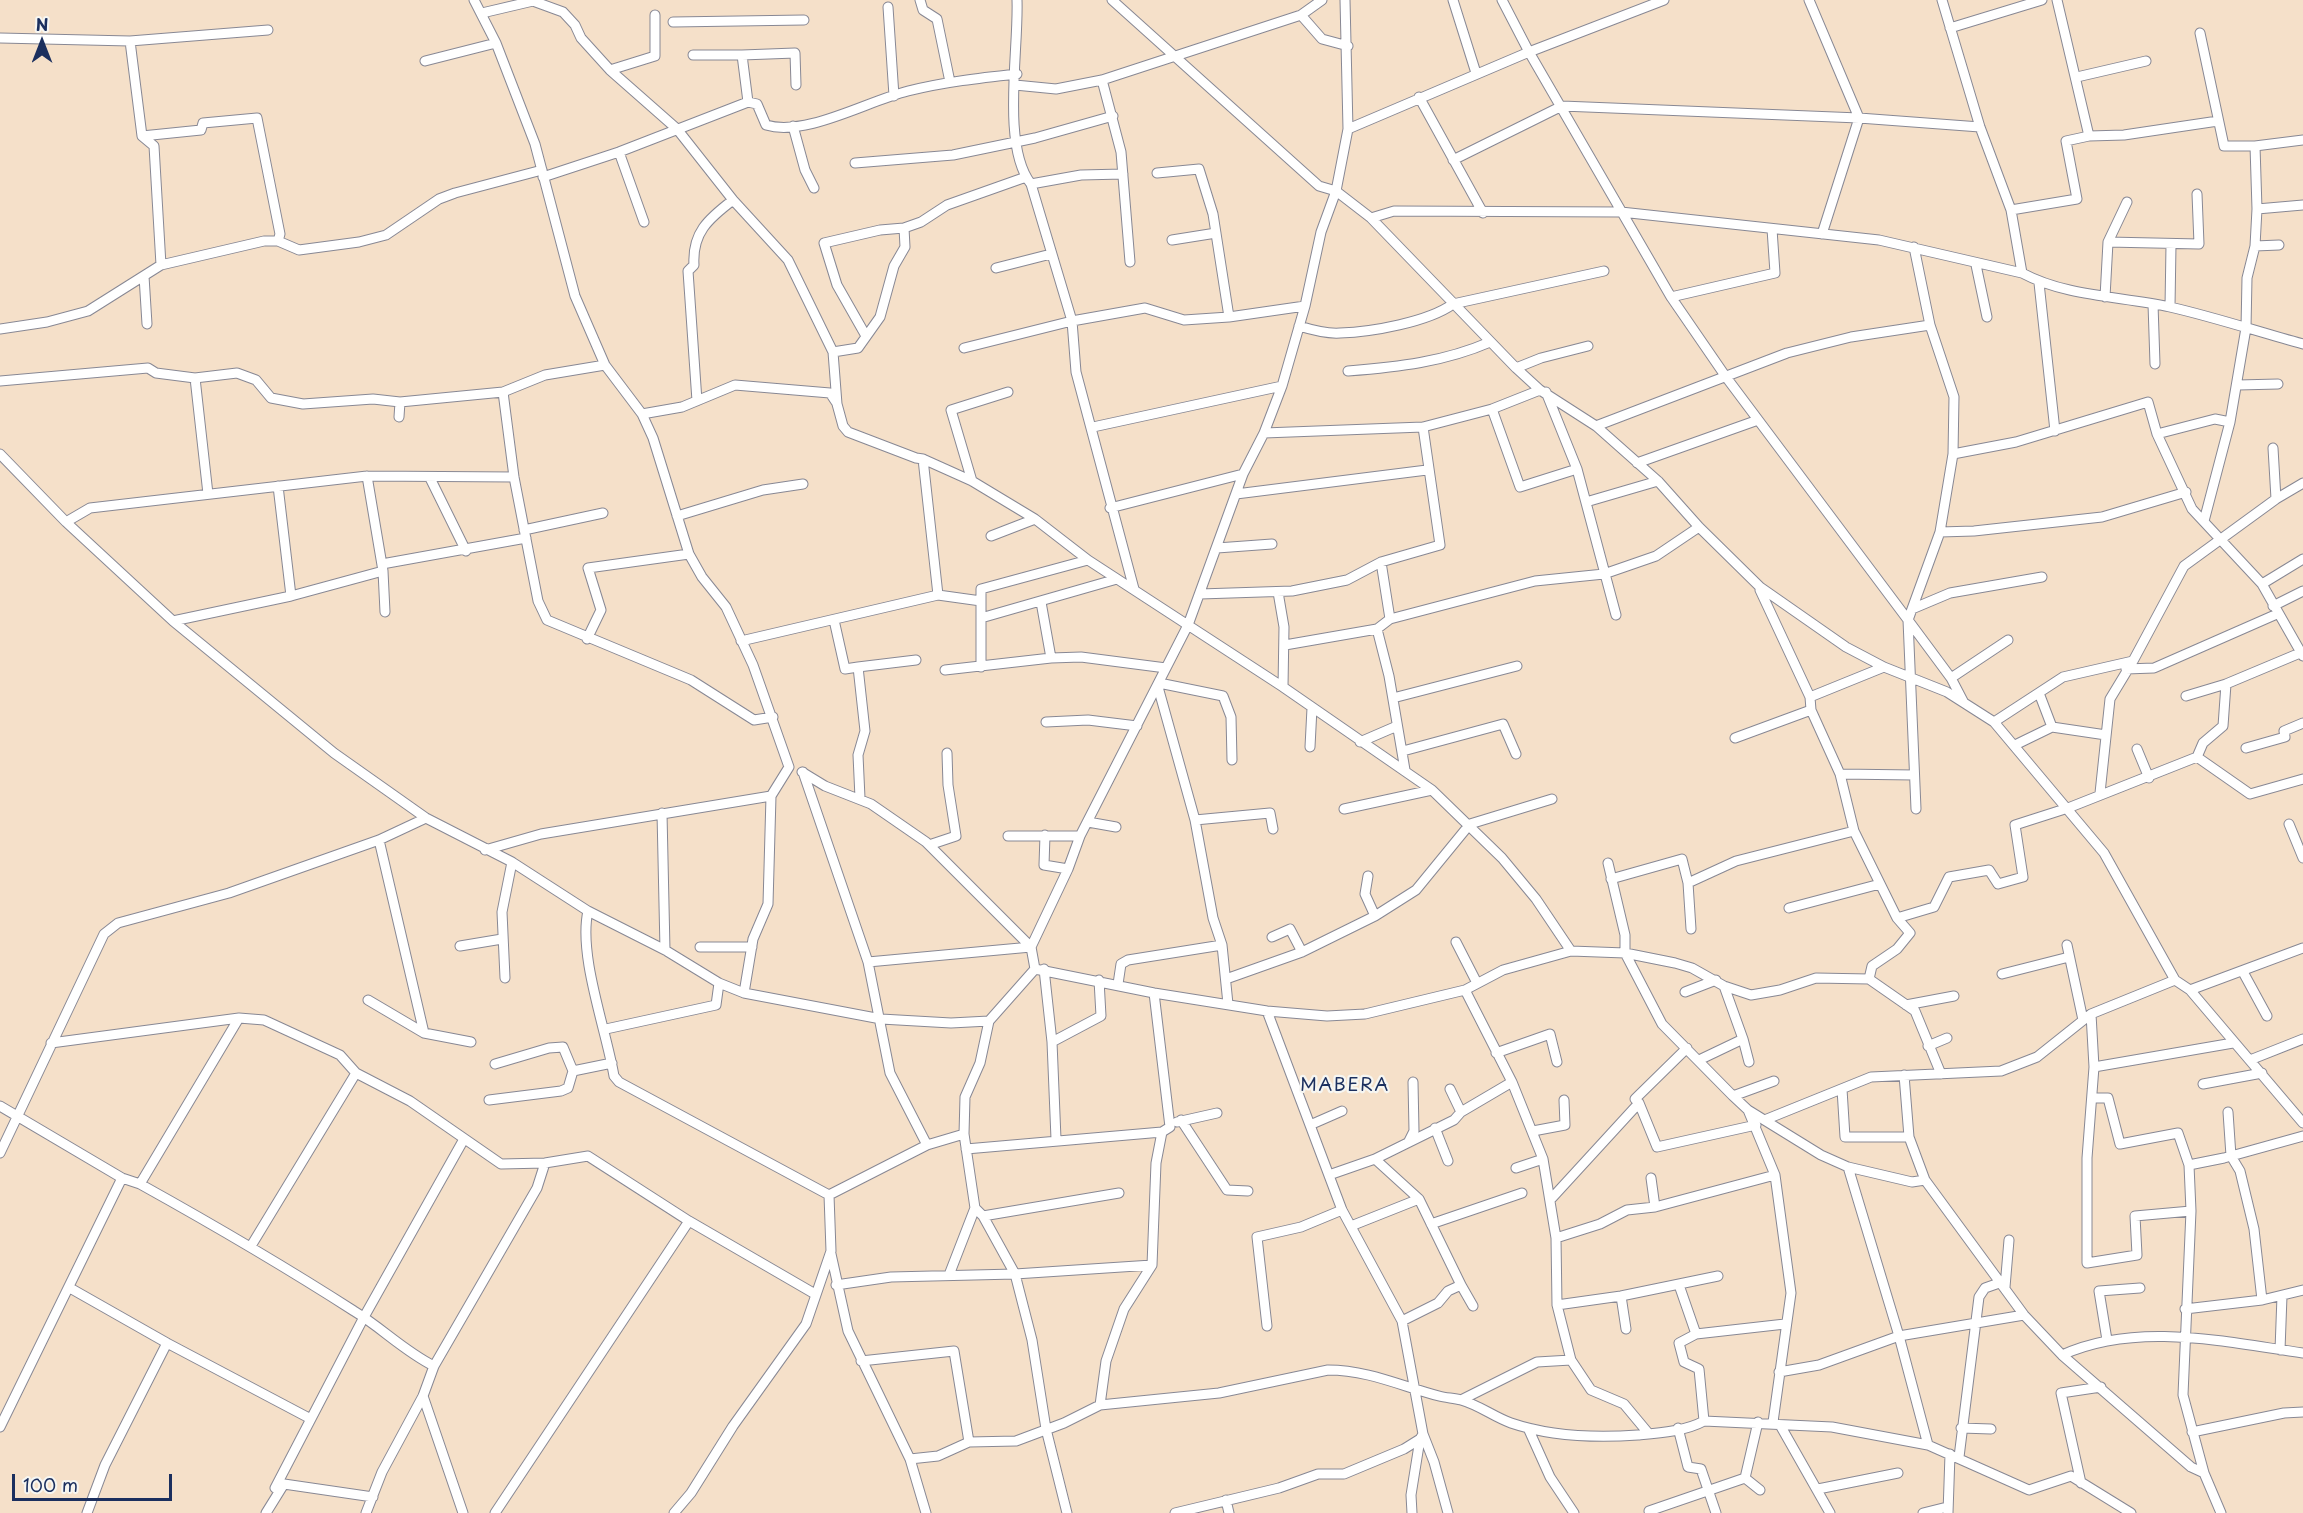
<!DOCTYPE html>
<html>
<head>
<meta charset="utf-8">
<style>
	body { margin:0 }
	#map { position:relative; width:2303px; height:1513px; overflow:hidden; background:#f5e0c9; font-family:"Playpen Sans",sans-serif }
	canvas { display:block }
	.north { position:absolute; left:12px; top:12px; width:60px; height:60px; -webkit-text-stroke:4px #f6f6f2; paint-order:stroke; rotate:0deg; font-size:16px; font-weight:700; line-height:24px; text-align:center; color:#1b2f5e }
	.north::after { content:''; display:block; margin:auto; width:21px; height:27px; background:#1b2f5e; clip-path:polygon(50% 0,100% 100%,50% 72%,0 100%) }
	.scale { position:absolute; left:12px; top:1474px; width:160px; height:27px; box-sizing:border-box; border:3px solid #1b2f5e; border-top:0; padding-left:8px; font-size:18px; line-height:21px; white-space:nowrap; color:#1b2f5e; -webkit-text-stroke:4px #f6f6f2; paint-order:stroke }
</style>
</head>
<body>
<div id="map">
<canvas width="2303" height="1513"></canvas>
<div class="north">N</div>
<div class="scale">100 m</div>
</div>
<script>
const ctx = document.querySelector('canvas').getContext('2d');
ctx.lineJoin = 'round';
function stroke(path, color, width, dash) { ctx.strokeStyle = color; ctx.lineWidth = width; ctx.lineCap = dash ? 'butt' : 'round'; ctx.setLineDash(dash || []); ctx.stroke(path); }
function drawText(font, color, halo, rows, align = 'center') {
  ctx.font = font + ' "Playpen Sans",sans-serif'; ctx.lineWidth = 4.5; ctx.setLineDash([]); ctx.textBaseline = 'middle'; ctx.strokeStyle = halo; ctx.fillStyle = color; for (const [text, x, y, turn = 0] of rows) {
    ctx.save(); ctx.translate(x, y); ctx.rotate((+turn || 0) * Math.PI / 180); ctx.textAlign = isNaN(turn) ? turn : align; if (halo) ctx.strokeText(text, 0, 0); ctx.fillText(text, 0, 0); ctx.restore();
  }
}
const street = new Path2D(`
	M474,0l22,43 39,101 40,152 30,69 37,49 11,24 36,116 13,23 24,30 27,58 36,102 -18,29 -3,108 -15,35 -9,54
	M920,0l3,10 14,9 13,63
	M1017,0c2,49 -16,146 14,184l41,137 4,51 58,217
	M1112,0l207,186 17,5 35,27 145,150 24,22 56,36 62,55 41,46 61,60 86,60 38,20 63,25 47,30 110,131 71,127 15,10 113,133
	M1453,0l23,73
	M1502,0l27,52 142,245 55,80 182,243 8,189
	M1809,0l50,118 -37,116
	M1942,0l38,127 31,83 11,63
	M2057,0l32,136
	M888,7l6,89
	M482,13l51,-12 30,11 12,13 6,13 29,32 67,59 56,71 55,60 45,92 4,52 6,22 5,6 68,26 7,1 15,136 -197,46
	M1301,15l21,24 26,7
	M673,22l131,-2
	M1950,28l92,-28
	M2200,33l24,113h31l48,-6
	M0,38l130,3 12,95 12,10 7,119
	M130,41l138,-11
	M693,55h49l6,47 9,2 9,21c40,12 101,-24 142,-34 36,-9 72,-13 109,-17
	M742,55l53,-2 1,32
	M425,61l71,-18
	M610,70l45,-14v-41
	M2077,77l69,-16
	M1102,80l19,72 9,110
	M1015,85l41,4 46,-9 199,-65 21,-15
	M1419,97l64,116
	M793,126l12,44 9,18
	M1348,129l181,-77 135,-52
	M142,136l59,-6 2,-7 54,-5 23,116 -2,7
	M619,152l25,70
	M1453,160l109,-54 297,12 121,9
	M855,163l98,-8 82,-17 78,-22
	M1157,173l42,-4 14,45 16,103
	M543,177l76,-25 129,-50
	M1031,184l50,-9 42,-1
	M2257,209l46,-4
	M2011,210l66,-11 -11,-58 23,-5 35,-1 94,-14
	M1371,218l23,-7 227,1 258,28 143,33c45,24 98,23 148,34 44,10 89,25 133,37
	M1172,240l44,-7
	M2108,242l91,2 -2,-50
	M2255,246l24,-1
	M1914,247l16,78 24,72 -1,57 -13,78 -32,88 43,58 12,23
	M1976,265l11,52
	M996,268l55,-14
	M144,276l3,48
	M2039,283l16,148
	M1671,297l104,-24 -3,-44
	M2105,297l3,-55 19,-40
	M2153,304l2,60
	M2170,307l1,-62
	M1299,326c13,4 28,8 41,7 32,-1 88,-11 113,-29l151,-33
	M0,329l47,-7 41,-11 73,-46 103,-24h14l21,9 60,-8 27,-7 53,-36 16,-6 87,-23
	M866,336l-29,-51 -13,-42 56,-13 24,-2 17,-6 26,-17 79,-28
	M964,348l108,-27 73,-13 39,12 45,-3 76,-11
	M833,352l25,-4 22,-31 14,-51 11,-19 -1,-19
	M1516,368l25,-10 47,-12
	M1348,371c50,-4 96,-9 142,-29
	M195,378l13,116
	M0,381l148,-13 8,5 39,5 42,-5 19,7 15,18 32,6 70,-5 27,3
	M2238,385l40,-1
	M503,392l11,85 24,124 9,19 144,60 63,40 19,-3
	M1546,392l31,77 39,146
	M697,401l-9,-130 6,-6c-2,-32 14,-46 39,-65
	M1492,409l28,78 57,-18
	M642,414l40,-7 53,-22 95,8 6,9
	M399,417l1,-15 103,-10 42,-17 60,-10
	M1596,426l191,-73 64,-16 79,-12
	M1093,427l189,-41
	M1264,433l159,-6 69,-18 48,-19
	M2157,434l58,-15 15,3
	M2273,448l3,51
	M0,454l66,68 107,99 161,132 92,65 86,44 76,49 77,39 54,33 25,10 137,26 70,4 38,-2
	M1953,454l63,-12 132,-40 9,32 35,75 70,75 41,72
	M923,459l49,22 63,38 53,41 195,127 149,103 70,68 34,41 35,52
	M1637,463l121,-43
	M430,478l36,73
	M972,481l-21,-71 57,-18
	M278,486l13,110
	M1236,494l191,-24
	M1586,502l72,-21
	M1110,508l133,-34
	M677,516l86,-26 40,-6
	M2204,521l26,-99 16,-94 1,-50 8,-32 2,-37 -2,-63
	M66,522l24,-14 277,-32 147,1
	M524,530l79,-17
	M1940,532l34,-1 128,-14 84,-25
	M991,536l44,-17
	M1217,548l55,-4
	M1381,562l9,57
	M382,564l144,-26
	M383,571l2,41
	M2262,584l41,-25
	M1760,590l50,107 1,13 29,64 14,57 43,87 13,15 -13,16 -25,17 -3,13
	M1278,592l6,35 -1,60
	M1200,594l92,-3 55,-11 34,-18 59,-17 -17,-118
	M938,595l43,6v66
	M981,601v-12l107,-29
	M1041,602l10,56
	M2273,606l30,-15
	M1912,609l38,-16 92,-16
	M981,618l136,-39
	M834,620l11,49 13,-2 7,64 -7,24 2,43
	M173,621l118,-25 92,-25 -16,-95
	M1377,629l12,47 16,94
	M587,639l14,-29 -13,-42 101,-14
	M1285,645l92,-16 13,-10 145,-38 69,-7 52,-18 43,-29
	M858,667l58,-7
	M2126,669l28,-1 123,-54
	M945,670l106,-12 30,-1 85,11
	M1951,678l57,-38
	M1159,683l64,13 8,21 1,43
	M1158,687l37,133 18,98 9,27 6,59
	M2039,693l13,34 54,8
	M2186,696l40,-12 74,-31
	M1810,697l74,-30
	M1393,698l124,-32
	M1046,722l42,-2 49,6
	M1994,722l69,-45 70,-16
	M1735,738l76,-28
	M1360,742l37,-16
	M2015,745l37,-18
	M1310,747l2,-39
	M2246,748l39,-11 -1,-6 19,-8
	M2137,749l12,29
	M1403,751l100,-27 13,30
	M2197,757l53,37 53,-15
	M802,772l23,14 46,18 55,38 105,105
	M803,772l65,190 22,111 37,72
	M1840,774l74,1
	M2100,793l10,-94 23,-38 51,-95 92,-67 27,-16
	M1344,809l88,-19
	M662,813l3,137
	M1195,820l75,-7 3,16
	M1088,822l28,5
	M2289,824l14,34
	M1045,835l-1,30 24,4
	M1008,836h72
	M379,840l45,193
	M929,845l27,-9 -8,-51 -1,-32
	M485,850l56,-16 230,-38
	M1608,863l17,72v18l37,71 71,72 15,14 73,45 27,12 64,15 13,-2 99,135 38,40 129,112 13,6 17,40
	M1368,876l-3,18 10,22
	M1611,879l71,-20 6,24
	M1789,908l91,-24
	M588,911c-10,44 18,118 26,165l5,6 210,113
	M1897,918l37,-11 15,-30 40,-7 9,14 25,-7 -8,-52 53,-17 129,-51 6,-14 20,-17 3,-42
	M1691,929l-3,-46 48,-22 118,-30
	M1272,937l18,-8 12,23
	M1456,942l21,41
	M2067,945l16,75
	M460,946l42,-7
	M700,947h52
	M868,962l163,-15
	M1035,969l119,24 113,18 60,5 38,-2 100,-24 38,-20 68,-19 54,2 50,10 17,5 32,18 27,9 29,-5 36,-12 53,1 46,32 26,63
	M1044,969l8,73 4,97
	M2243,972l24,44
	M2002,974l67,-17
	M505,978l-3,-66 10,-50
	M1226,979l76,-27 73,-36 41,-26 54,-66 82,-25
	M1118,984l3,-20 7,-4 94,-15
	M1724,986l19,53
	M1465,990l47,92 31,77 13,79 1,67 14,55 20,30 33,14 25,30
	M2190,990l113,-42
	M1685,992l31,-12
	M368,1000l56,33 47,9
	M1906,1005l48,-9
	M1267,1011l75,199 60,111 21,113 11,28 14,51
	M2091,1014l3,53 -7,91v105l50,-8 -2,-39 56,-5
	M606,1029l110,-24 3,-22
	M1052,1042l49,-26 -2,-36
	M51,1043l188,-25 25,2 76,35 16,18 54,28 91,63 44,-1 43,-7 101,65 126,73
	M1928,1046l19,-8
	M1687,1048l-52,51 4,4 18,44 99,-22
	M1496,1053l54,-19 7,28
	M1699,1060l44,-21 6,23
	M2250,1060l53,-21
	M495,1064l54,-16 14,-1 10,24
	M2094,1067l139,-24
	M1904,1075l5,62 16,43
	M2203,1084l59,-11
	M1450,1089l11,23
	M1842,1089l3,48h64
	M1733,1096l41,-15
	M2092,1098h16l12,46 58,-11 11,32
	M489,1100l72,-9 7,-3 5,-17 39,-8
	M0,1106l122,72 18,6c72,40 144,82 214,127 28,17 50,40 80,55
	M1748,1110l27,65 16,118 -18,129
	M2228,1112l3,44 9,15 14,58 8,71
	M1767,1119l104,-42 130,-6 36,-14 54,-43 84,-34
	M1181,1120l46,70 21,1
	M1177,1122l40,-9
	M1310,1125l32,-14
	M1435,1128l13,33
	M1533,1131l32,-6 -1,-25
	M1409,1141l5,-10 -1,-49
	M966,1149l196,-17
	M0,1153l104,-219 14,-11 111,-30 150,-53 47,-22
	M1375,1159l44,40 42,86 -13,6 -10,12 -36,18
	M1848,1167l51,169 29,109
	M1516,1168l27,-9
	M1329,1175l46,-16 79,-39 7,-8 51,-30
	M1651,1178l4,29
	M140,1184l99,-166
	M829,1195l98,-50 37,-11
	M1551,1199l88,-96
	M983,1216l136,-23
	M1431,1224l91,-31
	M1351,1226l68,-27
	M1556,1238l44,-14 27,-14 28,-3 120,-32
	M251,1246l105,-173
	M831,1254l17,77 62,128 16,54
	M949,1275l26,-67
	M836,1285l55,-8 124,-3 137,-9
	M1461,1285l12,21
	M1679,1285l17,49
	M2005,1287l4,-47
	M70,1288l97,55 142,75
	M1621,1296l5,33
	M1557,1305l64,-9 97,-20
	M2185,1309l77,-9 41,-10
	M1267,1326l-10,-89 44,-10 41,-17
	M2107,1340l-8,-49 41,-3
	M2280,1350l2,-54
	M2062,1355c75,-34 163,-13 241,-2
	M861,1361l93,-10 15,91
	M1779,1372l40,-7 80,-29 125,-21
	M423,1396l40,117
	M1461,1400l76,-38 34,-2
	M1100,1405l6,-44 18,-52 28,-44 4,-102 6,-31 8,-5 -16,-134
	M1704,1421l-5,-52 -15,-7 -5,-19 17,-9 89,-10
	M1758,1422l-13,56 15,12
	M1780,1425l50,88
	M0,1427l122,-249
	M1528,1428l22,49 24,36
	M1678,1428l10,39 13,2 15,44
	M1961,1428l30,1
	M2192,1432l92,-19 19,-1
	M1959,1457l20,-160 6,-9 17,-6
	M910,1459l28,-3 31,-14 47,-1 48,-18 36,-18 119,-12 109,-23c40,0 73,16 111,26 7,2 15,2 22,4 18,5 33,17 50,23 41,14 85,15 127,12 22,-2 48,-4 66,-14l128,6 96,18 101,45 42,-14 60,37
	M2204,1473l-21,-78 8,-184 -2,-46 35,-7 79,-22
	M2081,1483l-20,-90 40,-6
	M284,1484l89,13
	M1818,1489l80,-16
	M1226,1500l3,13
	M1649,1511l96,-33
	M87,1513l18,-48 62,-122
	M266,1513l18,-29 -9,4 89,-171 100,-178
	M366,1513l16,-41 41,-76 11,-30 103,-178 8,-25
	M495,1513l194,-292
	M674,1513l17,-20 42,-67 73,-102 25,-73 -2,-56
	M1067,1513l-21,-84 -14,-89 -17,-66 -32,-58 -8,-8 -11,-74 1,-37 15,-34 9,-42 46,-52 -4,-22 37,-78 12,-33 108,-211 55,-151 21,-41 18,-47 23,-80 16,-74 15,-41 12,-62 -3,-129
	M1175,1513l104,-25 39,-14h26l60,-25 16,-10 3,-5
	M1412,1513l-1,-18 9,-56
	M1923,1513l24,-6
	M1948,1513l2,-59`);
const neighbourhoodNames = [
	["MABERA",1345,1086]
];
stroke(street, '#888894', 11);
stroke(street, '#fff', 9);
ctx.letterSpacing = '1.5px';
drawText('18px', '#1b2f5e', '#f6f6f2', neighbourhoodNames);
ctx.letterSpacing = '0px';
</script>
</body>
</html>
